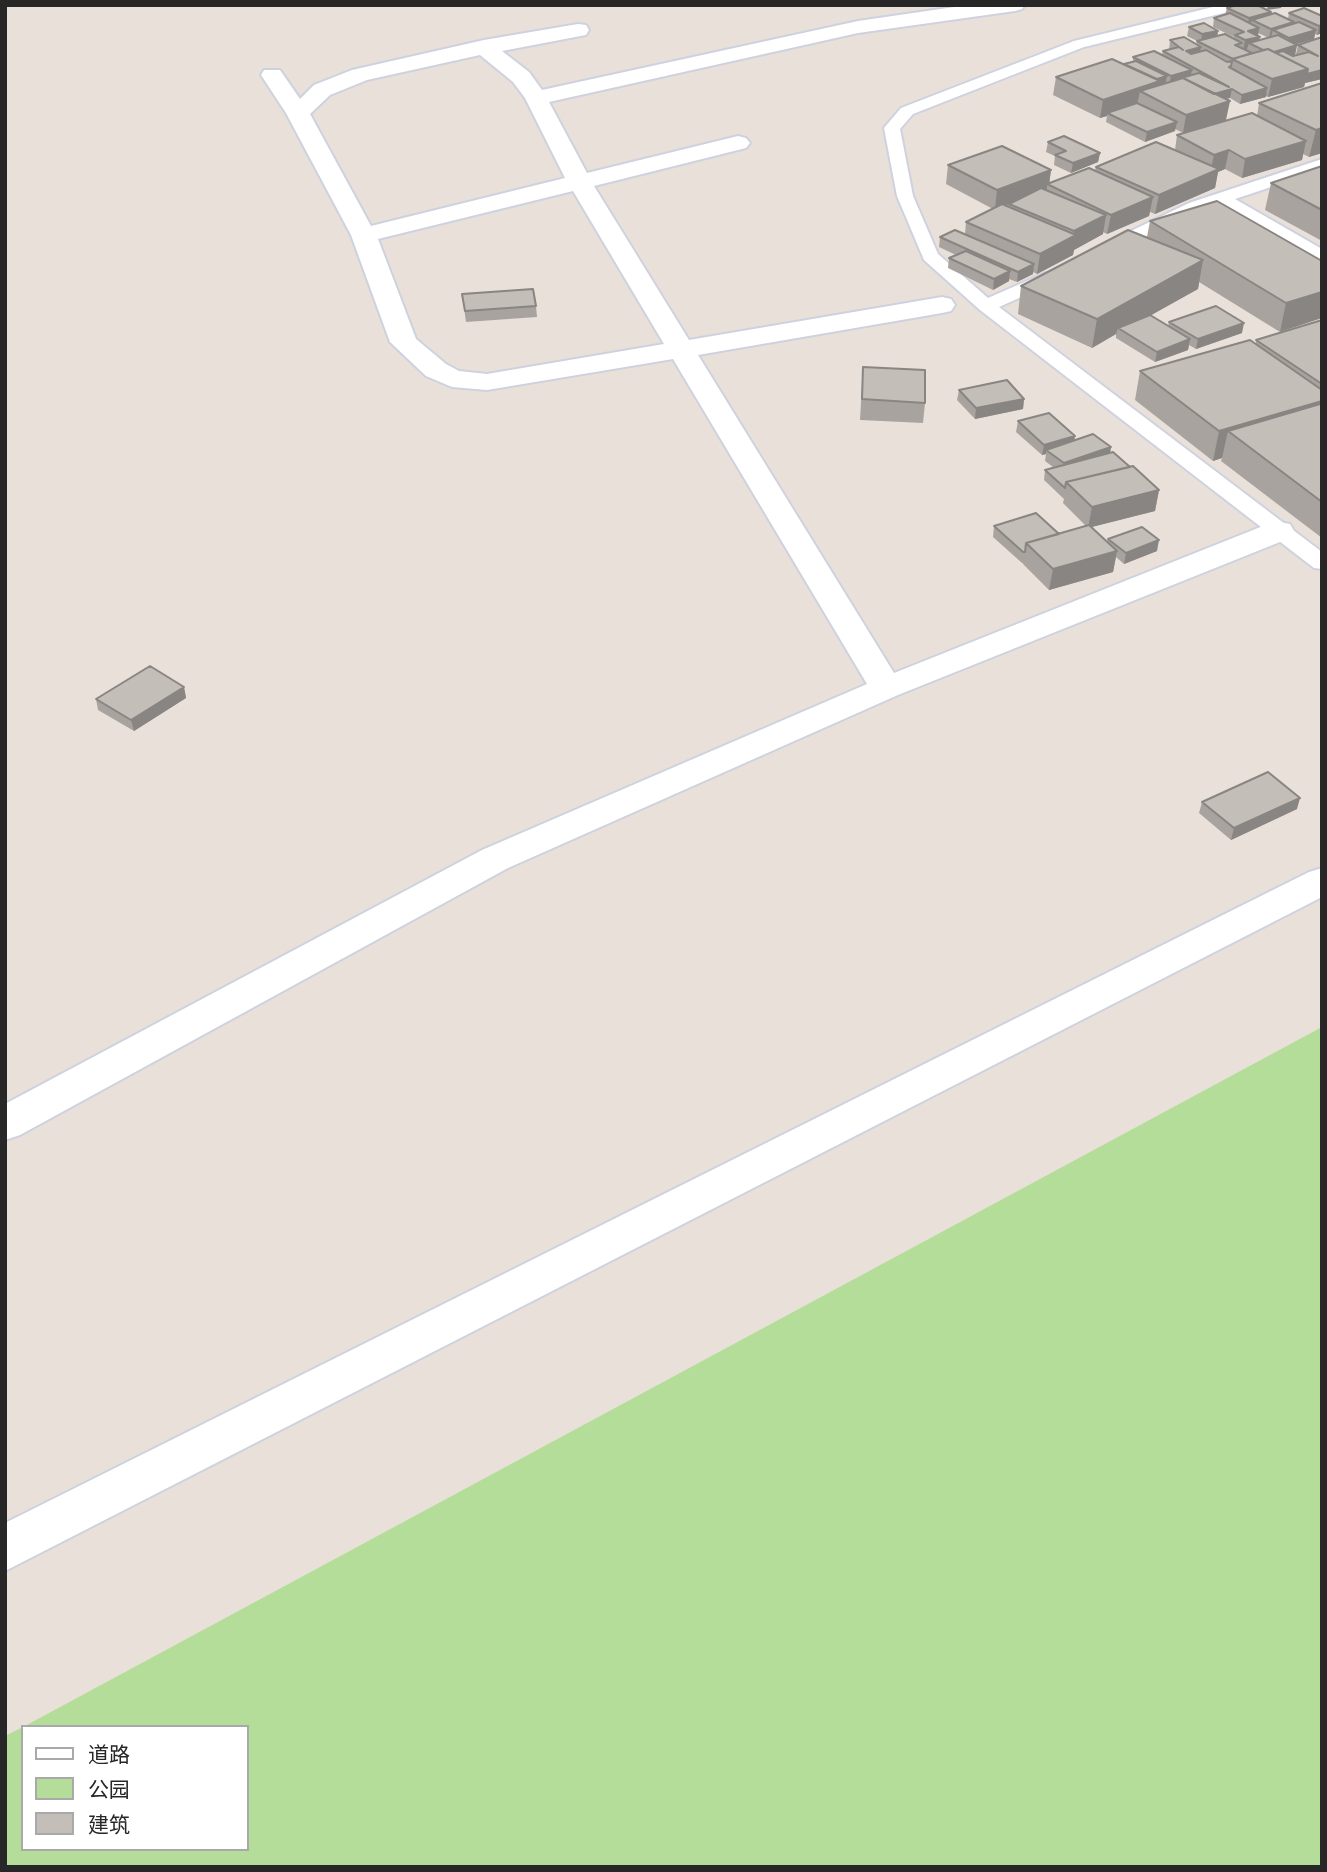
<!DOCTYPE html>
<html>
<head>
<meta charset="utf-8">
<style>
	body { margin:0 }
	#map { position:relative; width:1327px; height:1872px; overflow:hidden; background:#e9e1d9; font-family:Jost,"Noto Sans SC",sans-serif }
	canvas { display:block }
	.frame { position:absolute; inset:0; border:7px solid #272727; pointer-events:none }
	.legend { position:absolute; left:21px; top:1725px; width:228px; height:126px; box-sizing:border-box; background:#fff; border:2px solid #a9a9a9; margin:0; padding:9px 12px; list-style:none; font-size:21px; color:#272727 }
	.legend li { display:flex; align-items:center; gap:14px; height:35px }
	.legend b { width:35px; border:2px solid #a9a9a9 }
</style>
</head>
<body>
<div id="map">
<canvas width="1327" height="1872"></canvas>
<div class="frame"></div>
<ul class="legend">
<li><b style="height:9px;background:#fff"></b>道路</li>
<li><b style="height:19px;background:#b3dd98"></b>公园</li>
<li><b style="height:19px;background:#c4beb9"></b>建筑</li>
</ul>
</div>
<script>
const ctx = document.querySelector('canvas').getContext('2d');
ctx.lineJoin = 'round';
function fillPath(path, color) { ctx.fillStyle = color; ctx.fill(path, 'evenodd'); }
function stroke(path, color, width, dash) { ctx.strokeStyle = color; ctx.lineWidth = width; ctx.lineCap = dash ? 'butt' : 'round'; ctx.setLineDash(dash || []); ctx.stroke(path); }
const green = new Path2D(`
	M1322,1027v840h-1317v-131l18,-9v122h224v-122h-224z`);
const service = new Path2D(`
	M1221,5l9,4 -2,3 -144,35 -171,67 -13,15 13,67 25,58 50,44 57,-25h12l3,4 -3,4 -58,26 323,245v17l-8,-1 -334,-258 -56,-50 -27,-64 -13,-68 17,-20 173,-67z
	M1322,159v11l-87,29 87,50v12l-102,-57 -106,49h-12l-3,-4 3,-4 87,-42z`);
const minor = new Path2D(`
	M968,5h57l-3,4 -7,2 -157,22 -309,69 38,71 151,-37 8,2 4,5 -4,5 -152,38 95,154 253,-43 9,2 4,6 -4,6 -9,2 -244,42 196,318 374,-149 11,-2 11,2 4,7 -4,7 -392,157 -390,173 -488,267 -15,5v-36l477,-254 385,-166 -194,-325 -186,31 -35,-3 -26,-11 -36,-34 -39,-107 -65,-122 -25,-38 3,-5h16l20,29 14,-14 38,-15 132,-30 94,-16 8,1 3,5 -3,5 -84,16 27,21 13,18 316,-69zM480,55l33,27 12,16 40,80 -194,48 -61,-112 20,-19 37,-15zM573,191l91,153 -177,30 -28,-3 -13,-7 -30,-25 -38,-100z`);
const tertiary = new Path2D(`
	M1322,868v29l-1317,674v-48l1304,-651z`);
const wall = new Path2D(`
	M1227,8l44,4v2l17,5 1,-6 33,3v17l-5,2 -2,-1 -1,5 -19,5 2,1 -2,10h-2h5l-2,-1 2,-9 24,-8v42l-17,4 -1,4 -36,10 -2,-1v1l-26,7 -10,-6 -4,1v21l-43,13 -8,-4v2l-30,11 -39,-20 1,-6 -7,2 -47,-23 3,-18 68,-13 9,-2v-5l29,-2 1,-4 6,-1 1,-10 26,5 1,-4 -10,-5 2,-9 28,9 17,3v-2l-21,-10 1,-9 11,-3zM1258,33l11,5 -10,2 -1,-4z
	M1322,83v70l-13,4 -6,-3 -1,6 -60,18 -17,-9 -7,3 -3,16 -60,26 -5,-2 -1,4 -42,18 -4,-2v2l-29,16 -1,5 -36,19 -4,-2v2l-16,8 -8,-3v2l-16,9 -45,-22 1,-10 7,-3 -17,-8 1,-10 25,-3 1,-12 27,-13 -47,-25 2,-19 103,5 -2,14 46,-14 1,-3 79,-17 2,-15 80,-19 2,-13z
	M1048,142l52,11 -2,9 -27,11 -17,-8 1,-9 -9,-4z
	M1322,166v75l-57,-31 6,-27z
	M1150,221l172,40 -42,71 -81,-50 -1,7 -48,26 18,11 1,-4 73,11 -46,16 -7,-4 -1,5 -33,12 -39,-24v-4l-24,14 -74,-34 3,-28 126,-49z
	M462,294l74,12 1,11 -71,5z
	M1322,320v218l-101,-77 1,-3 -9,3 -78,-61 5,-29 116,-27v-4z
	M863,367l62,36 -2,20 -63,-3z
	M959,390l65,9 -1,10 -48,10 -18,-19z
	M1018,421l57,15 -1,5 37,6 -1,6 49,37 -4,21 -64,16 16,15 1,-3 49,12 -33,13 -8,-7 -3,15 -64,18 -26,-26v-1h-1l-29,-26 1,-11 65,7 27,-7 -23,-23 1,-4 -20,-19 1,-10 8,-3 -8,-6 1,-7 -4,1 -26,-23z
	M184,687l2,11 -52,33 -36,-21 -2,-11z
	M1202,802l95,7 -66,31 -32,-27z`);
const shadedWall = new Path2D(`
	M1268,5h14l-1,3 -14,2z
	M1271,12l-2,9 -17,-1 -2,6 -3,1 2,-9z
	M1294,22l-2,9 -19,-1 -2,7 -2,1 2,-9z
	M1322,25v8l-5,2 2,-9z
	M1259,28l-1,9 -10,-6z
	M1316,30l-2,9 -27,8 2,-9z
	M1218,31l-1,9 -16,4 1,-10z
	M1260,37l-2,9 -9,-3 -2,6 -4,1 2,-10z
	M1297,45l-2,10 -18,5 -8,-7z
	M1201,47l-2,9 -15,4 2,-9z
	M1308,69l14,1v9l-17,4 -1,4 -36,10 4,-18z
	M1192,70l-2,9 -21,6 2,-9z
	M1167,76l-2,10 -25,5 -3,14 -30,8v3l-7,2 3,-18 46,-18z
	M1267,88l-1,9 -26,7 2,-9z
	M1232,89l-2,9 -21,6 2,-10z
	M1230,101l-4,19 -43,13 3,-18z
	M1177,122l-2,9 -30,11 2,-10z
	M1322,128v25l-13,4 7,-27z
	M1306,141l-4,19 -60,18 3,-19z
	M1229,150l-4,19 -7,3 -3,16 -60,26 4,-19 51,-22 4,-18z
	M1100,153l-2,9 -27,11 2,-10z
	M1051,170l-2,15 -2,-1v6l-52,19 2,-19z
	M1153,197l-4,19 -42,18 4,-19z
	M1106,215l-3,19 -29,16 -1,5 -36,19 3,-20 33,-17 1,-6z
	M1203,260l-5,29 -75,42 -5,-3 -2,6 -24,14 5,-29z
	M1034,264l-1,10 -16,8 1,-10z
	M1010,271l-1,10 -16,9 1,-11z
	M1322,292v26l-42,14 6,-29z
	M1244,323l-2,10 -46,16 2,-10z
	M1190,339l-2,11 -33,12 2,-10z
	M1024,399l-1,10 -48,10 1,-11z
	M1322,401v27l-94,3 -6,27 -9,3 6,-30z
	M1075,436l-2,11 -27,3v4l-4,1 2,-10z
	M1111,447l-2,11 -47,16 2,-11z
	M1159,490l-4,21 -67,17 4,-21z
	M1159,540l-2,11 -33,13 2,-11z
	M1117,551l-4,21 -64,18 4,-21z
	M184,687l2,11 -52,33 -3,-11z
	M1300,798l-3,11 -66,31 3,-12z`);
const building = new Path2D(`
	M1236,5h21l14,7 -22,6 -22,-10z
	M1304,8l18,8v9l-3,1 -30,-13z
	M1230,13l29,15 -11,3 12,6 -15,3 -10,-5 9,-3 -30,-14z
	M1275,13l19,9 -23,7 -19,-9z
	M1299,22l17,8 -27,8 -16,-8z
	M1204,23l14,8 -16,3 -13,-7z
	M1225,34l17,9 -7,2 17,8 -19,6 -36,-18z
	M1278,35l19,10 -23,7 -6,-3 -5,1 -14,-7z
	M1184,37l17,10 -15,4 5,3 15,-4 21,12 5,-1 -1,5 -2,1 38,21 -25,7 -10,-6 -18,5 -31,-16h-2l18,-5 30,14 -66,-36 16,-4 4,3 -13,-10z
	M1322,37v33l-15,4 1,-5 -32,-16 7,-2 10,5 16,-4 9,4 -20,-11z
	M1268,49l40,20 -36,10 -40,-20z
	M1154,51l38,19 -21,6 -38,-19z
	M1112,59l48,22 -57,19 -47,-23z
	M1136,61l31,15 -10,3 -33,-15z
	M1183,78l47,23 -44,14 -46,-24z
	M1322,83v45l-6,2 -57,-27z
	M1137,103l40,19 -30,10 -40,-19z
	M1252,113l54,28 -61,18 -16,-9 -15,5 -37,-20z
	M1064,136l36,17 -27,10 -18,-8 11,-4 -18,-9z
	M1156,142l63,27 -60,26 -63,-28z
	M1002,146l49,24 -54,20 -49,-25z
	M1322,166v44l-51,-27z
	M1089,168l64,29 -42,18 -64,-31z
	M1041,188l65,27 -32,16 -65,-27z
	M1217,201l105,60v31l-36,11 -136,-82z
	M1002,204l74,31 -36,19 -74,-32z
	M955,230l79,34 -16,8 -78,-35z
	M1128,230l75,30 -106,59 -76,-33z
	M966,251l44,20 -16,8 -45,-21z
	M533,289l3,17 -71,5 -3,-17z
	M1216,306l28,17 -46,16 -29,-17z
	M1150,315l40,24 -33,13 -39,-24z
	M1322,320v64l-66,-44z
	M1250,340l72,50v11l-103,30 -79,-60z
	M863,367l62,3v33l-63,-4z
	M1007,380l17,19 -48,9 -17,-18z
	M1320,404l2,1v97l-94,-71z
	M1049,413l26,23 -31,9 -26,-24z
	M1093,434l18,13 -47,16 -18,-13z
	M1113,452l17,15 -64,15 -1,6 -20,-18z
	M1133,466l26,24 -67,17 -26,-25z
	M1036,513l23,21 -33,9 -1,9h-2l-29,-26z
	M1089,525l28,26 -64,18 -27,-26z
	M1142,527l17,13 -33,13 -18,-14z
	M150,666l34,21 -53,33 -35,-21z
	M1268,772l32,26 -66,30 -32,-26z`);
fillPath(green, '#b3dd98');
stroke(service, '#ced2df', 4);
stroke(minor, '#ced2df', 4);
stroke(tertiary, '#ced2df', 4);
fillPath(service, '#fff');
fillPath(minor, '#fff');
fillPath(tertiary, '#fff');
fillPath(wall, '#a9a39f');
fillPath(shadedWall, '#898582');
fillPath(building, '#c4beb9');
stroke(building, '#898582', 2);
</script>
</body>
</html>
